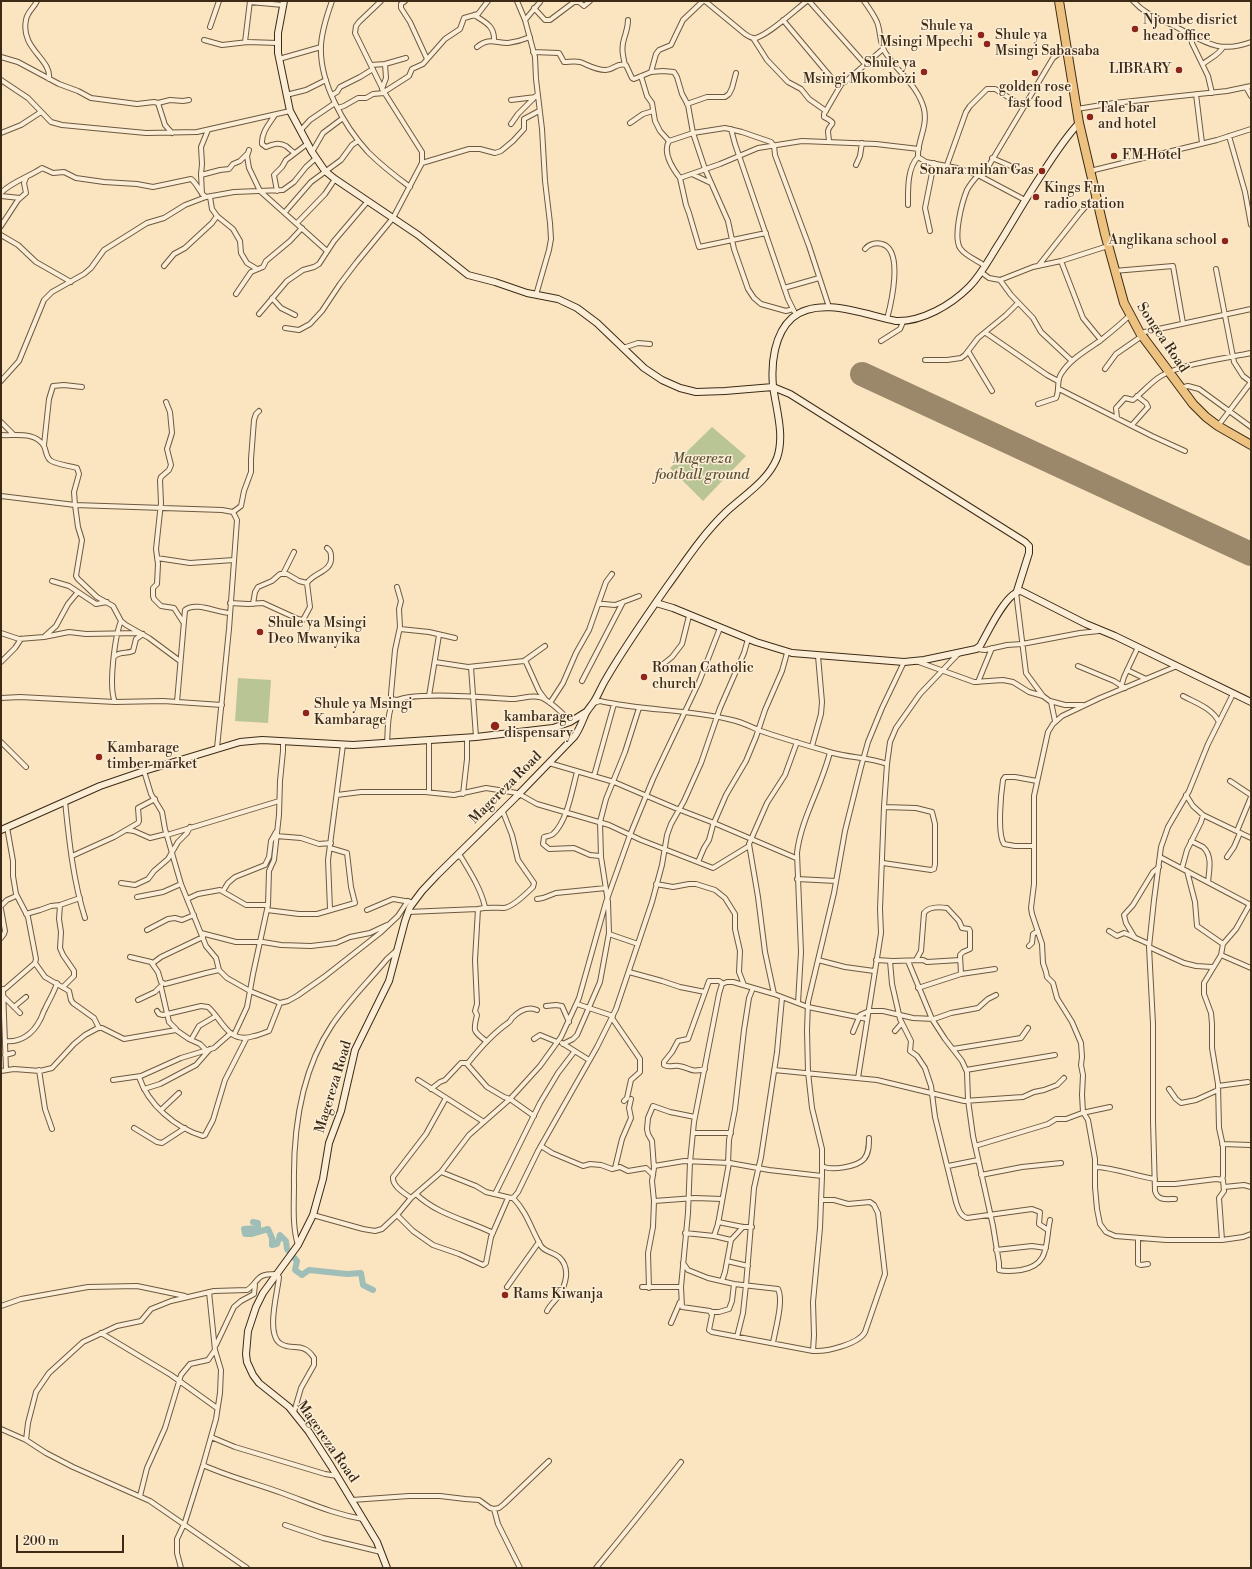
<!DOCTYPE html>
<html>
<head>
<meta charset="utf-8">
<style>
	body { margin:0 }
	#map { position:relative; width:1252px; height:1569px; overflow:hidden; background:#fae5c0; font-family:"Libre Bodoni",serif }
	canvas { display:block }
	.frame { position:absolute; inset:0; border:2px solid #3c2a16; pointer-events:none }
	.scale { position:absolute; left:16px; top:1535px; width:108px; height:18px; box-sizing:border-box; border:2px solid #3c2a16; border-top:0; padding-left:5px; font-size:12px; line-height:14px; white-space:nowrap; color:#3c2a16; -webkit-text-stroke:3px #fceed6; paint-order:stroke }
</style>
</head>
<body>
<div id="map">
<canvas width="1252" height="1569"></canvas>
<div class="frame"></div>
<div class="scale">200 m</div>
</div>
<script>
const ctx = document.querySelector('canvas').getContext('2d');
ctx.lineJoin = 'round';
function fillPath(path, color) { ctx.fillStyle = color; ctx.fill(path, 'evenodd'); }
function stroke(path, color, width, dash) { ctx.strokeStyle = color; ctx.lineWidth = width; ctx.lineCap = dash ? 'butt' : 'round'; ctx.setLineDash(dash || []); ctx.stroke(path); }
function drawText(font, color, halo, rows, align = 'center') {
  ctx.font = font + ' "Libre Bodoni",serif'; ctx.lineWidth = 3; ctx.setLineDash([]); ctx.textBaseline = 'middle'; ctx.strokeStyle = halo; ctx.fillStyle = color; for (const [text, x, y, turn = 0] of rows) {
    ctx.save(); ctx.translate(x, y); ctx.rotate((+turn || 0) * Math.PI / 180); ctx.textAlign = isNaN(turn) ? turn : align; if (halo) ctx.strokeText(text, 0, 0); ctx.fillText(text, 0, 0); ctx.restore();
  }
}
const green = new Path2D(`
	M712,427l34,29 -43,45 -33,-33z
	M238,678l33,2 -3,43 -33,-2z`);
const river = new Path2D(`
	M253,1222l5,1v5l-14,1 1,5h6l17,-5 4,9v7l5,-1 3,-9 6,6 1,8 10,12 -2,9 7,5 7,-5 38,4 14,-1 2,12 10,5`);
const runway = new Path2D(`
	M862,374l389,180`);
const street = new Path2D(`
	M37,1c-3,7 -10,11 -11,19 -6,29 26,39 23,59
	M332,1c-5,14 -10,29 -11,44 -2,37 23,81 47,107 13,13 27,24 42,35
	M405,1l-4,3v4l9,14 17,37
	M517,1l8,19 10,37 1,22 6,50 3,52 5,42 1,16 -2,11 -13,45
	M705,1l40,33c3,2 7,5 11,4 14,-4 39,-28 51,-37
	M809,1l56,63
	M864,1c5,7 10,14 13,21 4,10 2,20 8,30 12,20 33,33 39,57 4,18 -7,32 -6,48l8,5 31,6 21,7 47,25
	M1133,1c15,16 27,17 45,27 27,14 41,26 73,14
	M250,2l33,3
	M534,8l11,12h5l24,-18h5l5,4 6,-5
	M474,15c11,7 21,11 20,26
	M525,20l15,-18
	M783,20l52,62 7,1 3,-1 38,-33
	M210,27l9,-26
	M1191,36l1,7 16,33 4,17
	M753,38l14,22 21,22 13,7 8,10 17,12
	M204,40l18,5 26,-3 29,1
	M245,42l5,-41
	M477,47c12,-10 18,-4 31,-4 7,-1 15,-3 22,-6
	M533,52l26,1 5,9c5,0 11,-1 16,0 8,3 16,8 25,8 8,1 11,-8 21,-5l6,13 2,1 17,-7 12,-1 11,1 3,5 5,17 6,11 5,28 12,36 23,52 6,28 14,40 6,9 7,6 25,7 7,-2
	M1,57l17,5 41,22 19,7 13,7 46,6 17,-2 4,1 7,22 7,8
	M279,59l42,-12
	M1203,64c7,-6 16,-9 20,-17
	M371,65l14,-1 21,-6
	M625,65c-2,-9 -4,-17 -1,-26 2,-7 4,-11 4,-19
	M651,72l5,-18 3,-4 12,-5 12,-25 20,-19
	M641,76l6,20 5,7 3,18 5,10 9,10
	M1,80l27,18 23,24 11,3 84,8 51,-1 93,-21
	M1246,87l5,9
	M382,89l4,-11 -1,-14
	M384,92l25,-16 3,-7 11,-5 22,-25 15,-10 4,-11 14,-4 10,-13
	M1196,94l6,49
	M286,95l20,-5 20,-10
	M332,95l5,-3 3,-5 20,-10 13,-8
	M511,100l25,-3
	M158,103l12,-3 13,1 6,-1
	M687,104l20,-7h18l4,-3 3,-6 4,-15
	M338,108l6,-2 14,-8h8l7,-4 11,-1
	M1077,109l37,-6 113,-12 24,-5
	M275,115c-6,9 -14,18 -13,29l4,3c7,-3 13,-5 20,-1 4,3 5,5 9,7
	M630,123l13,-9 10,-3
	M511,124l7,-10 19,-19
	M731,129l4,15 53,155 6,12
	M300,131l10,-11 25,-17
	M1,133l20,-8 20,-13
	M1229,136l16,56 6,33
	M829,142c0,-4 -1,-8 -1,-11 2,-9 11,-6 -4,-14v-3l18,-31
	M249,150l-2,6 2,12 11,23 67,60
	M312,152l11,-19 20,-15
	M992,158l21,9
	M422,163l47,-14h11l15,4 6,-2 12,-10 11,-12v-10l15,-8
	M856,165l4,-9 2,-13
	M947,165l19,-53 4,-6 17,-17h8l29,18
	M1090,171l127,-31 34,-11
	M692,174l19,9
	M201,175l19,-5 9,-1 4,-5 7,-3 7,-7
	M978,175c-4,5 -8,9 -11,15 -5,12 -14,46 -7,58 5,8 17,12 25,18
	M982,177l71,-119 8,-6 6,-1
	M680,178c-7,-9 -18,-25 -11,-37l24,-8 32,-5 17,4 29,10 3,4 1,9 34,91 20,61
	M277,191l-3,-16 8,-8 4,-7 21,-16
	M1,193c10,-11 28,-16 41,-25l11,5 11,-1 12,6 28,4 33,2 16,3 38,-8c7,5 8,14 15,18
	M202,194l-1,-20 1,-10 -1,-17 7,-17
	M1,196l19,2
	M210,197l2,12 5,7 16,13 7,12 1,12 6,10 10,6
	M908,205c0,-15 -1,-37 10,-48
	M285,212l26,-30 30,-22 11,-15 6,-4
	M297,223l28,-29 10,-15
	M1,226l17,-26 8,-7 -2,-10 2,-5
	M930,231l-5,-23 9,-45
	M766,233l-67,14 -10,-34 -3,-8 -6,-27 40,-14 38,-16 44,-7 74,3 43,5
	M1,235l17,10 18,17 35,20
	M865,249c4,-5 11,-7 17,-5 22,6 9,60 5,75
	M1061,261l22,57 18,22
	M1039,265l41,-52 7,-8 9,-7
	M164,266l10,-12 11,-6 27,-25 5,-7
	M1216,269l18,93 9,14 8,6
	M1114,271l59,-5 10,57
	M981,272l8,6 11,2 33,-13 28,-6 47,-15
	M1000,280l11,15 22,23 8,14 31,29
	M784,288l35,-10
	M236,294l15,-22 12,-5 3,-6 24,-20 12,-13
	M272,298l9,10 14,7
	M259,314l28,-33 16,-11 11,-3 5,-3 15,-23 34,-40
	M285,328l14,2 11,-6 12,-13 18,-27 16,-21 37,-45 29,-55v-11l-38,-60 -29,-59 1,-7 3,-4 22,-21
	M986,333l61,42 11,6
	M1140,333l111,-24
	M881,341l19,-12 3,-7
	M623,348l15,-5 12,1
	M968,351l24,40
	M925,360h22l14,-2 4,-3 13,-17 28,-23 12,-12
	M1105,369l11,-15 26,-18
	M1,381l18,-20 25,-61 8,-8 32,-18 7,-6 13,-18 43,-27 17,-5 21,-13 21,-8 28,-5 49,-2 11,-8 12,-15 10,-9
	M1180,388l8,-2 11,3 52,38
	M1059,389l93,47 33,15
	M166,402l4,10 2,21 -5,16 4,16 -2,5 -8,7 -1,3 1,23 -5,46 2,15 -1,20 -4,4v8l1,3 7,7 13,2 9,14
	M1038,404l18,-6c4,-8 0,-16 5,-24 9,-15 26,-24 40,-34 10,-8 20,-16 29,-25
	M1117,418l-1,-10 9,-10 8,2c10,-8 18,-18 28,-24 20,-12 66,-18 90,-23
	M1,422l12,12
	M1132,425l16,-18 -2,-4 -9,-7
	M1218,426l33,-44
	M1,435c14,1 34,-4 43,11 2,4 2,11 6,14 4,4 20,6 27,8l2,6 -5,18 1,13 147,5 11,2 4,8 -8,109 -12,119
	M44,445l5,-46 4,-13 11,-1 18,2
	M1,496l74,9 3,22 4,13 -6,36 2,3 19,18 16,9 8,15 5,4 23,13 31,23
	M233,512l8,-6 3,-15 7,-19v-13l3,-39 2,-6 3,-3
	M157,558l33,5 44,-3
	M283,574l11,-22
	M52,581l17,5 27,18 11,-2
	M1016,592l10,81 17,23 8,6 4,19
	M230,603l18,1 15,-1 35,16 5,1 7,-13 -3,-24c7,-11 26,-11 24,-27 0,-4 -1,-6 -4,-8
	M253,604l2,-12 3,-5 14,-6 8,-7h7l12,7 8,2
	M599,604h5l11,1 24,-9
	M400,629l29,3 26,6
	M1,633l18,6 25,-2 25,-5 17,2 53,-1
	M45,636l11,-10 12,-22 10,-12
	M976,649l9,1 22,-5 15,-1 58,-11 19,-2
	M115,656c5,-5 12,-2 18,-5l3,-12 7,-5
	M525,660l14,31 6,8
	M916,661l58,21 29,-2 10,2 16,10 14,4
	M1,662l14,-14 6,-9
	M435,662l33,5 56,-6 21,-15
	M1078,666l36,15 11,7
	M1177,666l-77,32 -38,18 -9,8 -5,8 -14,64v88l-3,24 1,6 10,30 1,19 3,9 1,5 6,6 4,15 15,24 9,21 1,14 -1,8 2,10 -1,20 1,17 5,8 7,39v28l2,22 3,15 6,8 9,4 51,4h56l21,-3 8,-3
	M471,667l5,70
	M657,669l15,-12 10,-13 7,-28
	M1127,670l19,9
	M582,681l41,-79
	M978,682l14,-34
	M1121,687l3,-10 14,-30
	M429,696l10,-61
	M1183,696c13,7 29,12 36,26
	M1,698l19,-1 95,5 48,-1 59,4
	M397,700l-6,-1v-5l4,-44 5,-23 -1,-18 2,-8 -4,-14
	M1050,701l15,4h18
	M115,702c-7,-15 0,-66 6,-81
	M177,702l8,-92c10,-9 33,3 45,3
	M550,703l13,-20 13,-30 13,-23 17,-48 6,-8
	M594,703l6,-2c43,10 89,8 132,19 10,2 19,7 29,11 23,8 48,15 72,22 18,5 36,4 54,11
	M1,742l25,25
	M387,743c1,-11 0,-34 7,-41 14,-12 97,-4 118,-3 9,0 18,-4 27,-2 8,1 26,18 31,25
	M812,746l9,-32 1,-12 -4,-46
	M549,763l65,19 61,26 39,15 82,35
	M144,771l7,23 11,18 3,17 16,55 25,62 10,12 3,12 8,8 23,13 30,12 8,-2 9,-5 27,-19 56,-44 18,-17 10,-15
	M577,772c-5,18 -10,50 -24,62 -2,2 -6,2 -9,3l-1,7 6,5 25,-1 16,7 10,1
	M594,776l20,-72
	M1230,781l21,14
	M429,792v-52
	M463,794l4,-35v-21
	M337,795l24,-3h64l29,3 32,-7 31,5 -1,4 5,-2 16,9 72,21 32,15 72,28 36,-22
	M1186,795l7,11 10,9 48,23
	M65,801c4,39 8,79 20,117
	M127,830l7,1 16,7 16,-4
	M1237,831l14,-34
	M167,835l112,-34
	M276,836l25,2 18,6 12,-1
	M1191,841c4,2 8,4 12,6 10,9 6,24 5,35
	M1034,846h-19l-11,-2c-7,-10 -3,-51 -1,-64l2,-3h10l22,4
	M72,856l42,-19 24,-14 1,-2 -1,-13 17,-9
	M456,856l5,1c9,15 20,32 24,50
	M1160,857l91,48
	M1227,857l7,-10 6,-14
	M698,862l6,-14 5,-8 4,-15 13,-30 20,-34 10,-24 9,-27 17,-39 5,-18
	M883,863l48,7 3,-1 1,-5v-40l-3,-12 -16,-4 -32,-1
	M1182,868l5,-18 14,-28 2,-7
	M1187,871l8,31 2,24 26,18
	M797,879l39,2
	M121,883l14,2 13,-6 6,-8 14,-12 10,-17 9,-9 3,-6
	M656,884l17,3 16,-3h7l19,6 10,8 10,16v15l5,22 -1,21 5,13
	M223,891l5,-8 7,-6 30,-12 4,-8 2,-16 5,-9
	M137,897l26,-5 18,-8
	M187,899l11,-5 22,-4 26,15h22
	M537,899l6,-1 13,-5 50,-5
	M60,905l-1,14 2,13 -1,16 3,7 11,16v5l-11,11
	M1,906l6,-6 9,-4
	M1,909l4,22 -1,3 -3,4
	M330,909l-2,-49 15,-115
	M478,909l-3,51 2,44 -2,7 2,4c-4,16 -4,16 9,26
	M267,910l32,4h18l38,-11 -4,-16 -4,-34 -17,-5
	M367,910l26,-11 18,3
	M408,912l70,-3c9,-2 17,-1 26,-1 8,-1 23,-15 29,-21l1,-4 -16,-23 -6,-25 -9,-23h-3
	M26,914l14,-4 11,-4 9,-1 20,-7
	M147,930l21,-11 7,-1 7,2 12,-5
	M1109,931l8,5 7,-3 3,1 22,10
	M201,933l35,9h27l18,3 30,1 25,-3 14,-6 20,-4 17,-8
	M609,934l29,10
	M1135,938l-9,-15 -2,-8 9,-10 20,-33 6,-5
	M1029,946l3,-3 1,-9 5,-3
	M1149,947l35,16 12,3 16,1
	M1221,955l30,13
	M130,957l21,5 7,10 3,10 4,2 41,-11 13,-3
	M818,960l27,7 29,4
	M876,960l17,1 30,-1 4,2 33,-2
	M916,960l5,-9 3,-38c5,-7 16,-6 23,-5l12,13 3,7 7,1 1,2v18l-7,3 -3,3 1,19
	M890,961l2,23 8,35 11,22 -1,10 7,5 8,12 6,18 4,31 21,85c2,6 4,14 11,16l65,-9 8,3 -1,12 9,6
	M908,961l24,58 13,20 17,22 5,11 1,28 5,36 20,90 6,37v7c7,2 15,1 22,0 30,-5 24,-28 29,-50
	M35,963l10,14 24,14 2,9 2,3 21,15 5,10
	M153,963l8,-6 42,-20
	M629,972l33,9 18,6 25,5
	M161,987l8,35 7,7
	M918,988l43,-14 34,-5
	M1,989h4l30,-26 1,-4 -8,-42 -12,-23 -3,-18v-15l-6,-34
	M3,989l3,81
	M774,994l-9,-42 -7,-55 -9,-53 18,-41 18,-28 12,-33
	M3,996l17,17
	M138,1000l17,-8 6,-6
	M798,1003l3,-51 -4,-99c4,-35 25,-67 33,-101
	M577,1004l36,12
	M546,1006l10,-1 6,1 7,16
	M14,1007l12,-10
	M157,1011l2,3 4,1 38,-9 7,1c15,13 20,38 46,29 5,-1 10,-3 15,-5l11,-28
	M612,1018l28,41v13l-9,8 -4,18 -3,3
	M895,1031l7,-8
	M853,1032l7,-17 9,-4h14l30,7 21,1 17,-6 27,-5 10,-9 8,-4
	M234,1035l13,-28 6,-33 15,-69 1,-34 5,-11 5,-45 1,-34 3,-30v-10
	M534,1039l6,-4 17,7
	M191,1040l8,-14 17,-10
	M5,1041c15,2 28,-7 35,-21 2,-3 3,-8 5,-11 4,-9 9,-16 12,-26
	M562,1043l27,17
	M563,1044l10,-5 4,-4 23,-53 9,-49 -1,-31 -7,-45 -1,-35 6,-23 19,-47 14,-44
	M953,1049l68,-11 7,-10
	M5,1055l8,-2
	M467,1064l20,23 17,10 6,2 24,17
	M705,1069c-15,4 -14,-1 -26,-3 -5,-1 -10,2 -15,-1v-3l8,-10 6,-11 10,-2 21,-58h10l3,2
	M39,1070l6,39 7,20
	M774,1070l103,10 87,21 59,-4 11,-5 10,-2 13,-5 7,-7
	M966,1070l89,-15
	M1,1071l13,-2 26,2 12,-3 22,-24 11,-9 13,-7h4l22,11 52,-9 13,9 11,5 6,6
	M139,1077c9,27 36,51 64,59l2,-1 8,-15 12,-40 21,-41
	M858,1078l23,-145 -1,-24 4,-102 3,-43 3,-22 6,-14 24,-34 39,-41
	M113,1080l28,-4 40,-18 33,-10 17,-15
	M418,1080l66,42
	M1218,1086l30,-4
	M144,1089l16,-5 36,-19 14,-16
	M431,1089l9,-7 5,-2 16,-17h7c12,-15 24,-29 40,-40 2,-1 3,-3 4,-5 7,-7 16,-12 25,-8
	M1169,1089l7,10 5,4 15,-3 22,-10
	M161,1110l18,-17
	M134,1128l23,14 5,1 23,-15
	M693,1133h38
	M1222,1144l29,1
	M541,1146l11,7 31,13 7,-2 11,1 11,4 8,-2 8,4 18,-3 7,7
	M975,1146l73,-22 8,-5h10l16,-6 28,-6
	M728,1163l1,-23 6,-31 9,-79 5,-32 4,-10
	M654,1166l30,-5 46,2 39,7 53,6
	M822,1166c9,5 35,1 42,-7 5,-6 5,-14 5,-21
	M948,1166l30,-6
	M1096,1167c20,1 39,9 59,12
	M615,1168l7,-29 9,-21 -2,-10 2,-9
	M441,1172l35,14 10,6 25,6 3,-1 4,-5 20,-41 59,-104 19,-38 36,-107 10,-37 5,-30 4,-11 13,-23 17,-38 19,-55 24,-55 4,-14
	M981,1175l41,-8 39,-4
	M1222,1179l1,-3v-30l-4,-18 -1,-44 -6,-36v-24l-1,-11 -7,-19v-11l17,-28 2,-11 13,-15 14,-25
	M1155,1184h20l41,-5 7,1 1,11 -5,7 3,42
	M1224,1187l20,-2 7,2
	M416,1194c22,21 51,26 77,39
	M495,1194l45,-91 18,-30 16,-21
	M411,1198c-7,-5 -19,-12 -18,-21l33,-43 20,-36
	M513,1198c14,14 18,31 28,48 4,6 12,6 18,11 12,11 7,28 -1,40 -4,5 -8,8 -11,14
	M1175,1199c-9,0 -17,2 -20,-8l-2,-70v-97l-4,-77 5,-47 7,-53 7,-20 21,-36 19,-47 25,-50
	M821,1200h13l14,4 22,-2 4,3 4,8 7,61 -20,58c-6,12 -39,20 -52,19l-101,-19 -3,-2 3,-15 -2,-4 -28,-4 -1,-20 7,-74 2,-51 4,-40 25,-128 3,-10 5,-2h6l41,12 34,13 59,12
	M654,1201l41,-3 27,1
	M313,1215l50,14 12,2 7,-2 15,-14 14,-17 30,-26 28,-37 41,-36 30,-33 21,-29 18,-39 27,-96 24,-67 23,-56 46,-97 21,-54
	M397,1215l16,16 20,14 26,9 24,11 3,-2 5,-26 17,-39
	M718,1222l25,5h9
	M685,1233l29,3 17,4
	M714,1236l4,-12 11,-61
	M1138,1239v25l3,1 7,-1
	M298,1245c-6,-19 -4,-41 -4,-60 -1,-55 7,-114 38,-160 16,-24 37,-44 55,-66l10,-9
	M996,1250l36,-4 14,2
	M727,1261l21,5
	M683,1263l5,7 20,8 26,6 44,5c6,12 -3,41 -5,54
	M722,1281l3,-9 6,-32 12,-13
	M507,1287l32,-45
	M642,1287h39
	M649,1288l-1,-35 5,-26 1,-26 -2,-20 2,-13 -2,-27 -4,-7 -1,-5 1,-11 5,-12 17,6 25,5
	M1,1306l20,-7 67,-12 49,-1 48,10
	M711,1312h8l10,-3 3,-8 2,-17
	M671,1323l9,-21
	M101,1333l70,42 46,33
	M737,1337l6,-24 3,-28 8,-97 7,-31 16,-105 5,-54
	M216,1345l18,-38 7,-6 13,-7 1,-9
	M813,1351l1,-16 -1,-33 7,-74 2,-52v-27l-10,-41 -4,-36 -1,-42 1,-28 26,-109 11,-62 16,-64 7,-25 14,-34 22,-46
	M1,1429l25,11 20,13 27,14 77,34 97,67
	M211,1437l24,10 90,27 12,2
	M26,1440l2,-17 8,-31 13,-19 34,-31 34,-16 24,-5 10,-12 20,-8 43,-10 33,-1c7,-4 9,-11 15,-14 4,-2 10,-2 14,-2l3,3c-1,14 -14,58 2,67 12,7 22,-3 33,14v7l-13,23 -7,24
	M203,1465c26,12 52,18 79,28 28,10 51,21 81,26
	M140,1496l7,-28 18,-40 16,-53 9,-11 18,-4 7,-10
	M352,1500l57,-4h31l25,3 14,1 11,8 4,1 5,-1 5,-4 45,-43
	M494,1509l4,15 22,44
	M285,1525l38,13 58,14
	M181,1568l-4,-15v-14l8,-17 18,-57 13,-46 4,-26 1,-23 -6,-20 -6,-58
	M596,1568c29,-35 57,-70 85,-106`);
const secondary = new Path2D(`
	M284,1l-6,32v20l12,58 22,41 13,19 10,8 83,56 50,40 27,7 32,11 31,6 19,9 20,15 47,45 18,12 18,8 16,4 29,-1 48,-4 17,7 235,148 4,4v7l-12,38
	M656,603l17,5 83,34 36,11 112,9 20,-2 52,-11 4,-3c7,-12 26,-54 41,-55l65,33 29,12 136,66
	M1,830l99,-44 44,-15 96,-29 22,-2 91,5 123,-8 77,-9 17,-6 16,-10
	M387,1568l-10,-26 -46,-76 -22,-34 -20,-25 -30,-24 -6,-8 -6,-13 -1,-8 2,-23 8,-24 7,-14 35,-48 15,-30 10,-36 6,-36 12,-32 14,-61 34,-69 16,-60 5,-14 12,-16 15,-16 79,-78 58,-60c6,-8 8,-16 12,-24 2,-4 5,-7 7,-10 5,-7 8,-16 13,-24 18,-31 39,-61 60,-91 19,-26 36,-53 60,-76 17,-16 42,-31 51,-54 8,-23 -1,-49 -4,-72 -2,-22 1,-52 19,-68 27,-23 73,-3 104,3 26,1 55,-16 73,-34 13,-13 21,-30 31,-45 13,-21 25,-42 38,-62 13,-20 25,-40 41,-57`);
const highway = new Path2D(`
	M1059,1l20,122 26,111 19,69 16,30 53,71 13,13 12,9 33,19`);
const markers = [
	[1135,29,4,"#8f2418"],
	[981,35,4,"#8f2418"],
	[987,44,4,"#8f2418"],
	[1179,70,4,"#8f2418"],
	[924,72,4,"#8f2418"],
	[1035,73,4,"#8f2418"],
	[1090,117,4,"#8f2418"],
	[1114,156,4,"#8f2418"],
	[1042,171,4,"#8f2418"],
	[1036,197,4,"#8f2418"],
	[1225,241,4,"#8f2418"],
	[260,632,4,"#8f2418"],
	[644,677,4,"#8f2418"],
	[306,713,4,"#8f2418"],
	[495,726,5,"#8f2418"],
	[99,757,4,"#8f2418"],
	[505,1295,4,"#8f2418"]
];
const poiNames = [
	["Njombe disrict",1143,21],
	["head office",1143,37],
	["Shule ya",973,27,"right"],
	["Msingi Mpechi",973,43,"right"],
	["Shule ya",995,36],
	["Msingi Sabasaba",995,52],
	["Shule ya",916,64,"right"],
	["Msingi Mkombozi",916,80,"right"],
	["LIBRARY",1171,70,"right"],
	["golden rose",1035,88,"center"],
	["fast food",1035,104,"center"],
	["Tale bar",1098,109],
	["and hotel",1098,125],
	["FM Hotel",1122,156],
	["Sonara mihan Gas",1034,171,"right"],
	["Kings Fm",1044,189],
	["radio station",1044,205],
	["Anglikana school",1217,241,"right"],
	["Shule ya Msingi",268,624],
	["Deo Mwanyika",268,640],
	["Roman Catholic",652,669],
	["church",652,685],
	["Shule ya Msingi",314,705],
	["Kambarage",314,721],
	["kambarage",504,718],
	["dispensary",504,734],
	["Kambarage",107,749],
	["timber market",107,765],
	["Rams Kiwanja",513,1295]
];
const streetNames = [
	["Songea Road",1162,338,56],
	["Magereza Road",506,788,-45],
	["Magereza Road",334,1087,-73],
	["Magereza Road",327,1442,55]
];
const parkNames = [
	["Magereza",702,460],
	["football ground",702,476]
];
fillPath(green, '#bac595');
stroke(river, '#9fbeb8', 6);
stroke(runway, '#9b886b', 24);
stroke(street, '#6c5940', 6);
stroke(secondary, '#3c2a16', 8);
stroke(highway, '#3c2a16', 10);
stroke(street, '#fceed6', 4);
stroke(secondary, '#fceed6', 6);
stroke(highway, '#edc280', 8);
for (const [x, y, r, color] of markers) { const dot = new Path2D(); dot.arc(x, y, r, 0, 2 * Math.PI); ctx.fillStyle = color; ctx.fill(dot); stroke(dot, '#fceed6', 1.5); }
drawText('14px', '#3c2a16', '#fceed6', poiNames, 'left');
drawText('14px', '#3c2a16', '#fceed6', streetNames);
drawText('italic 14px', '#5c5136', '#fceed6', parkNames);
</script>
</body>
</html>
